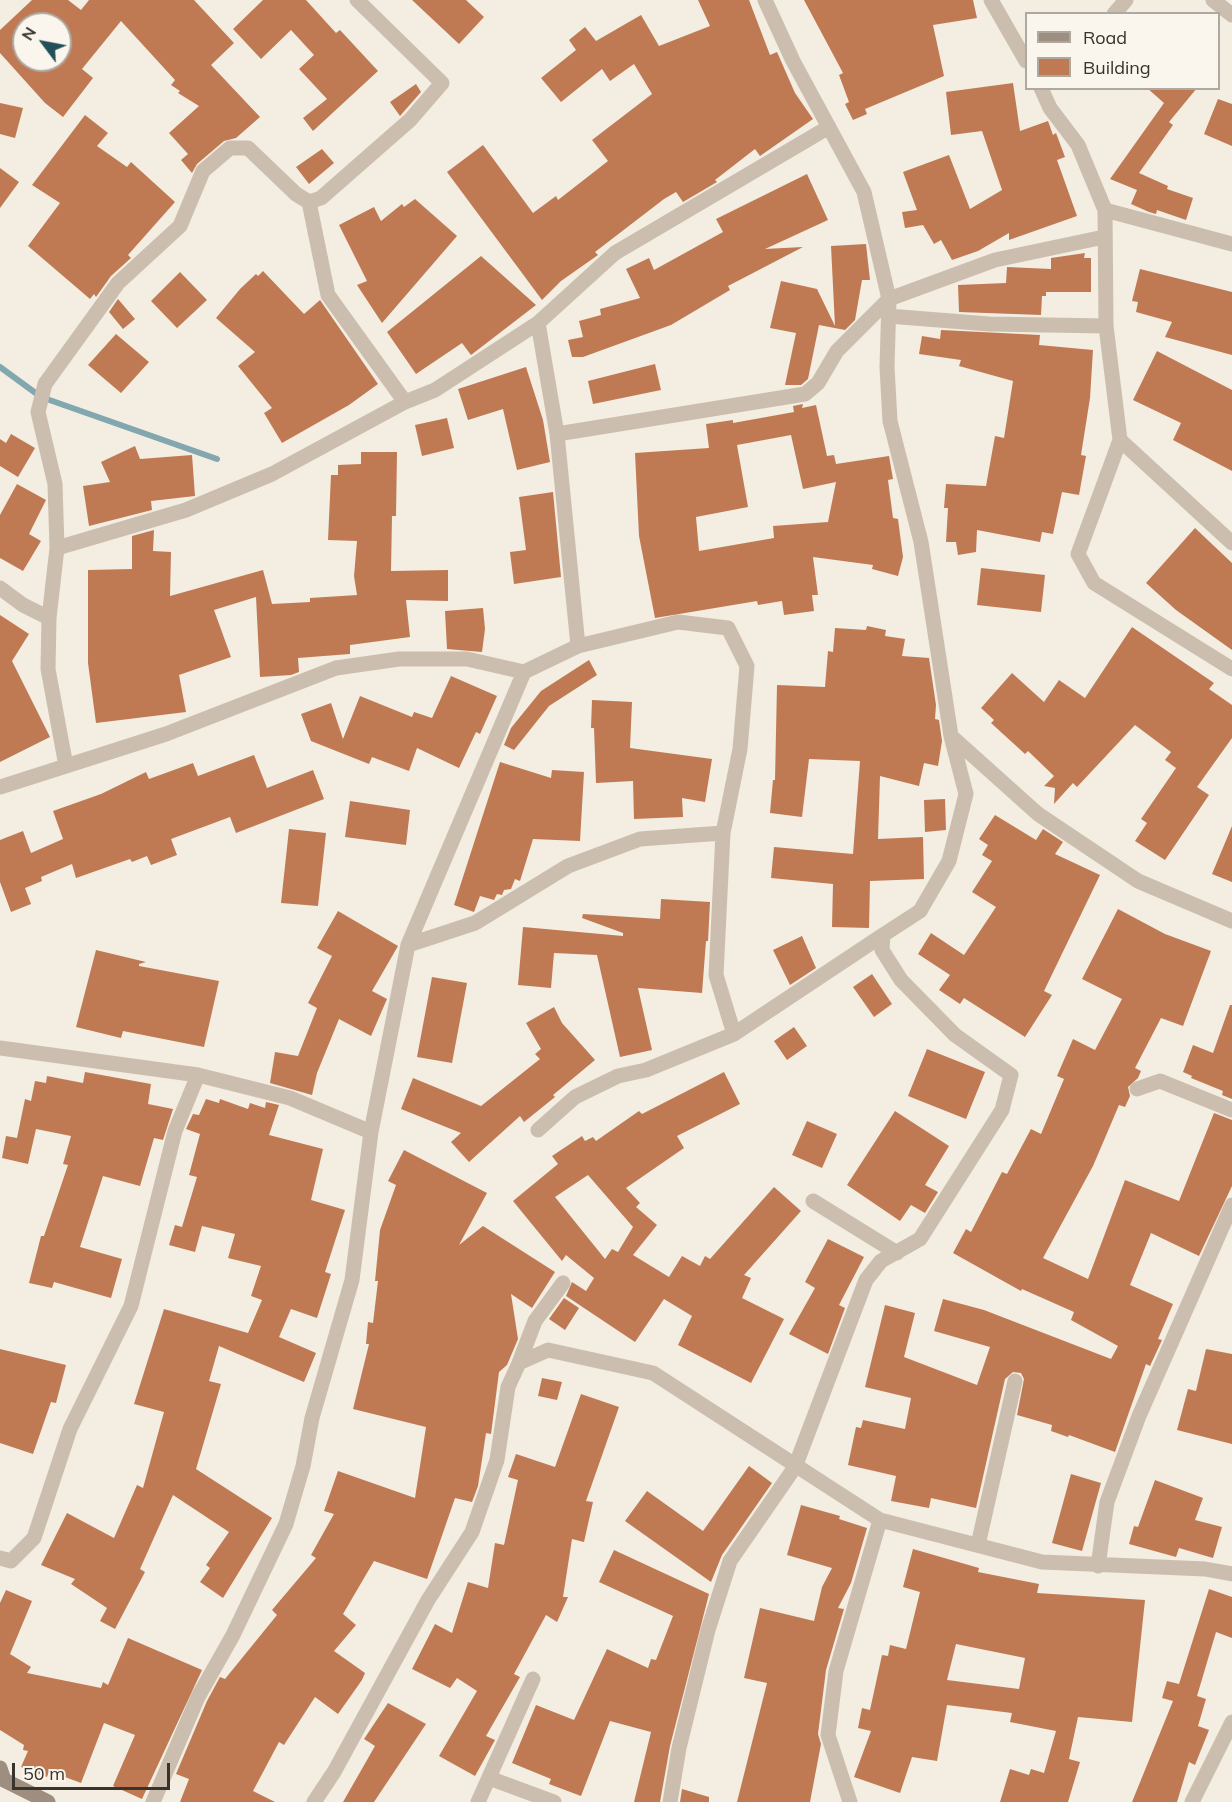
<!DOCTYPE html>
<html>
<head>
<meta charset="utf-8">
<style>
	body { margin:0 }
	#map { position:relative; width:1232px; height:1802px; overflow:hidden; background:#f3ede2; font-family:Mulish,sans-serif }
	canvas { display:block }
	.legend { position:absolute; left:1025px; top:12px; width:195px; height:78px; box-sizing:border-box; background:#faf6ee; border:2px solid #ada8a0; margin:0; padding:8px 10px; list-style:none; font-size:18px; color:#3a322c }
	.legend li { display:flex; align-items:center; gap:12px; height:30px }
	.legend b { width:30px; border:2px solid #ada8a0 }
	.north { position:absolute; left:12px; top:12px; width:60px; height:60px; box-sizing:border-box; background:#faf6ee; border:2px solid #ada8a0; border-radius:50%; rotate:302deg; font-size:16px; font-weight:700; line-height:24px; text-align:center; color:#3a322c }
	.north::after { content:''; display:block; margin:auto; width:21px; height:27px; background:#234f59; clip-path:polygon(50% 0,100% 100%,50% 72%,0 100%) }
	.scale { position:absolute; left:12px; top:1763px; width:158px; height:27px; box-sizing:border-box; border:3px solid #3a322c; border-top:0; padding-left:8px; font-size:18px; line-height:21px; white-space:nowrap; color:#3a322c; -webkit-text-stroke:4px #faf6ee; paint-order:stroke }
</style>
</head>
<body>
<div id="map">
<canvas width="1232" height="1802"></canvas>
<ul class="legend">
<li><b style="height:8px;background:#9e8e7f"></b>Road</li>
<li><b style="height:16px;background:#c07a53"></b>Building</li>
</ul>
<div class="north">N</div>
<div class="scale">50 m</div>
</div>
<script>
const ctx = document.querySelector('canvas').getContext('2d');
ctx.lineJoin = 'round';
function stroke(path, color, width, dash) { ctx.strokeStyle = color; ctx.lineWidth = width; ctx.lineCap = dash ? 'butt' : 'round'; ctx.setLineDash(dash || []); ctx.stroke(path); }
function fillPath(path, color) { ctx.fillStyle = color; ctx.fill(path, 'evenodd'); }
const stream = new Path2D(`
	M0,367l41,30 176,62`);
const building = new Path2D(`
	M32,0h36l13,10 8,-10h105l40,43 -23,22 49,52 -24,21 -12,3 -27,23 -5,9 -11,-13 7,-6 -19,-21 30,-27 -21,-13 2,-2 -9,-6 4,-5 -54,-59 -39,48 11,9 -30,39 -18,-14 -45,-50v-23zM24,24h36v36h-36z
	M263,0h43l30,33 4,-3 38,41 -65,60 -10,-13 24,-19 -28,-30 15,-14 -23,-25 -30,29 -28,-30z
	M412,0h54l18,17 -25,27z
	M698,0h51l21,55 7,-3 18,41 18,26 -53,37 -5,-7 -40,31 2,2 -34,20 -7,-10 -12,7 -69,53 3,3 -37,26 -19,19 -95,-128 36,-27 50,68 23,-17 2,4 50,-39 -16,-21 60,-46 -18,-30 -24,17 -8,-12 -41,33 -20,-24 35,-28 -7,-10 16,-13 11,14 45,-26 18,31 51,-20z
	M804,0h169l4,18 -44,7 11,51 -79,33 2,5 -14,6 -8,-16 4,-2 -10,-27 4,-2z
	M1013,83l7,48 28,-10 5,14 3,-2 9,24 -8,3 20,56 -68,24v-7l-31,18 -26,9 -11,-20 -7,4 -11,-19 -18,3 -3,-16 15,-2 -14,-38 46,-17 21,54 32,-19 -20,-59 -31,4 -5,-43z
	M416,84l5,8 -21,24 -10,-14z
	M1147,88h50l-28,34 4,3 -34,48 29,13 -1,3 26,9 -7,22 -29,-10 -1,4 -7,-2 -18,-8 6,-14 -27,-11 54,-76z
	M1218,99l14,5v42l-28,-12z
	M0,103l23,5 -8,30 -15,-4z
	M85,115l23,18 -11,13 30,21 4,-5 44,40 -47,53 3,3 -20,18 -15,21 -2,-3 -4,5 -62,-53 32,-43 -28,-18z
	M322,149l12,14 -25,21 -13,-17z
	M0,168l19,14 -19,26z
	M807,174l21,46 -63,29 38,-2 -75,39 2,4 -59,35 -88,32h-11l-4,-17 15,-3 -4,-16 22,-6 -1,-6 40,-11 -14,-29 23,-11 5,12 69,-38 -7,-13z
	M415,199l42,37 -75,87 -25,-38 10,-4 -28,-56 35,-18 7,14 21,-17 2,3z
	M866,244l4,36h-8l-7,40 -10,10 -26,-5 -11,54 -7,6h-16l11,-52 -26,-5 11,-47 36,8 18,37 -4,-80z
	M1085,253l-1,5h7v34h-45v4h-4l-1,19 -82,-3 -1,-27 48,-2 1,-16 44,2v-11z
	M481,256l55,49 -65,50 -9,-12 -46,31 -29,-42z
	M1140,269l92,23v63l-67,-18 7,-15 -36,-10 2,-10 -6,-1z
	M263,271l41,43 16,-14 58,84 -29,21 -67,38 -18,-30 8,-5 -34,-42 17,-14 -39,-34 24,-29 16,-15 2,2z
	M180,272l27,28 -30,28 -26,-27z
	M118,299l17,20 -12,10 -14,-17z
	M941,330l99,5 -1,10 54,5 -3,48 -9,57 5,1 -7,39 -17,-3 -9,42 -11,-2 -2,10 -63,-12 -1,22 -18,3 -2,-13h-10l2,-34h-4l2,-24 40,2 9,-50 9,2 9,-57 -54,-15 2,-6 -42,-6 3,-18 18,3z
	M116,334l33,28 -28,31 -33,-28z
	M1157,351l75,39v81l-59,-31 8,-17 -48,-23z
	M655,364l6,26 -68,14 -5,-23z
	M526,367l17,53 7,42 -33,8 -14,-61 -35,11 -10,-31z
	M803,404l-1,4 14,-3 11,51 7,-1 2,9 53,-8 4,23 -5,1 5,38 5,1 5,38 -5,19 -26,-7 1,-4 -60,-8 5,38h-6l2,16 -30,4 -2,-14 -24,4 -1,-4 -102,17 -16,-82 -4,-83 74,-5 -3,-24 27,-4v3l61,-11 -1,-6zM791,435l12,54 33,-7 -8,40 -55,4 1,12 -75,13 -3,-34 52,-10 -11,-62z
	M447,418l7,30 -32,8 -7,-31z
	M11,434l24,14 -17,29 -18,-11v-27l6,4z
	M135,446l5,13 52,-4 3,41 -44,5 1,9 -63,16 -6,-40 27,-4 -9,-20z
	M361,452h36l-1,64h-4l-1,55 57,-1v31l-42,-1 4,37 -60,8v9l-52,4 1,14 -8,3 -31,2 -4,-80 -42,13 17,47 -52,18 7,37 -90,11 -8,-60v-93l44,-1v-33l22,-6 -1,21 18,1 -1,44 93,-26 9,34 38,-2v-4l47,-3 -3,-19 3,-35 -29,-1 3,-65h7v-10l23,-1z
	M17,484l29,16 -17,34 12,7 -18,30 -23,-13v-43z
	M553,492l8,85 -47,7 -4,-32 16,-2 -7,-53z
	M1195,528l37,35v87l-56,-40 -30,-27z
	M981,568l64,7 -4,37 -64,-7z
	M483,608l2,21 -3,23 -35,-3 -2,-38z
	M0,615l29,19 -17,27 38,76 -50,25z
	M867,626l19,4 -1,6 20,3 -3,17 27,2 7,47 -1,14 4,1 3,21 -4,25 -14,-3 -5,23 -39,-10 -2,63 45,-2 1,42 -54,2 -1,47 -37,-1 1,-43 -62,-6 3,-31 79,7 7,-93 -51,-2 -7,58 -32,-4 3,-33h2l2,-95 48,2 3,-36 5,1 2,-24 31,2z
	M1132,627l82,56 -5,6 23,16v33l-35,49 12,8 -44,65 -30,-19 12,-18 -6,-4 35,-51 -11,-8 6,-8 -36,-27 -58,62 -4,-4 -19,21 1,-16 -11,-2 10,-10 -26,-25 -3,3 -34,-31 3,-3 -13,-12 31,-35 32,29 15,-22 26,18z
	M589,660l8,15 -48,31 -35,44 -10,-5 7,-17 30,-37z
	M451,676l46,20 -17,38 -4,-2 -17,36 -42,-20 -8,23 -37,-14 -3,7 -58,-23 -10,-27 30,-11 12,36 17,-43 52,21 2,-5 18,6z
	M592,700l40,2 -2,46 82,11 -7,43 -23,-4 1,19 -49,2 -1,-38 -37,2 -2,-55h-3z
	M254,755l13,33 46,-18 11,29 -88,34 -6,-16 -59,22 6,16 -26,10 -4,-9 -15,6 -2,-3 -54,19 -4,-14 -31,13 1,4 -17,7 6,16 -20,8 -11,-30v-42l23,-9 8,22 32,-14 -10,-28 48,-17 45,-22 3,7 44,-16 5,13z
	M500,762l51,16 1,-8 32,2 -4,69 -47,-2 -13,42 -5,-2 -4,10 -7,1 -2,5 -5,-1 -3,6 -14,-4 -6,16 -20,-7z
	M945,799l1,31 -21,2 -1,-32z
	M350,801l60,9 -4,35 -61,-8z
	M995,815l41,25 7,-11 20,13 -8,12 45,21 -56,116 8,4 -27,42 -61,-39 -4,6 -21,-14 11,-15 -32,-21 13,-21 33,22 32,-48 -24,-15 20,-31 -10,-6 6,-10 -9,-6z
	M1232,826v56l-20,-8z
	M289,829l37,4 -8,73 -37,-3z
	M661,899l49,3 -2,39h-2l-4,52 -64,-5 14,62 -32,7 -23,-102 -43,-2 -3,35 -33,-3 5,-58 100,9v-3l-41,-15 1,-4 77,5z
	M1118,909l47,25 46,17 -28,75 -22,-8 -26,50 6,3 -3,7 -10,9 2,9 -5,11 -6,-2 -26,61 -50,92 45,21 37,-99 54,21 35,-88 18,7v66l-33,70 -48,-23 -21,52 43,19 -15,35 4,1 -12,26 -4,-2 -31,88 -46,-17 -1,2 -17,-6 1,-6 -35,-10 7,-36 -3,-6 -8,-1 -8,7 -29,129 -45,-10 -2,10 -38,-7 5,-25 -48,-11 8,-38 5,1 2,-8 42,9 6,-31 -46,-11 20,-82 30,8 -11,44 73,28 13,-38 -56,-16 9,-32 41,11 127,49 7,-13 -47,-26 3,-8 -52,-23 -1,2 -68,-38 13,-24 5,3 31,-60 5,2 24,-45 10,5 23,-55 -7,-3 16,-37 22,11 27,-51 -40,-20z
	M338,911l60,35 -26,45 15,8 -16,37 -32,-17 -22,54 -5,22 -42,-12 5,-31 23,4 19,-48 -9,-5 24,-47 -15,-8z
	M802,936l14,32 -26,17 -17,-35z
	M96,950l50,12 -7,2v2l80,15 -15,66 -81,-16 -2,7 -45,-11z
	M872,974l20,30 -18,13 -21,-30z
	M432,977l35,6 -15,80 -35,-6z
	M1230,1005h2v94l-10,-4 1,-4 -32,-13 1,-2 -9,-4 10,-27 20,8z
	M554,1007l8,16 33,37 -42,35 2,2 -31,25 -4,-6 -51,46 -18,-20 10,-9 -60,-24 12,-31 68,28 59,-47 -5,-5 6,-5 -15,-26z
	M794,1027l13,19 -20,14 -13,-19z
	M927,1049l58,23 -19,47 -58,-23z
	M85,1072l66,12 -3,20 25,5 -10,31 -9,-2 -14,48 -37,-10 -23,71 42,12 -11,39 -57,-16 -2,6 -23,-5 12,-47h3l24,-71 -5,-1 8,-28 -35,-7 -8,35 -26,-6 4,-22 11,2 8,-39 6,2 4,-20 11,2 1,-7 36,7z
	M724,1072l16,32 -63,32 7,12 -58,40 14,15 -4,4 21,18 -24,30 36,22 13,-21 18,10 5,-10 5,3 64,-72 27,24 -57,64 7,3 -9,20 42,21 -33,64 -73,-38 14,-29 -28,-17 -29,43 -69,-46 6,-14 14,9 8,-13 -28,-23 -4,6 -49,-60 45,-37 -6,-8 30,-20 3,5 8,-4 3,4 43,-30 3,3zM588,1175l45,52 -15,25 -6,-3 -7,10 -50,-62z
	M206,1099l13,4 1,-4 28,10 2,-6 15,5 1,-6 13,3 -10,30 54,14 -12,51 34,10 -20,62 6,2 -14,44 -26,-9 -12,28 37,16 -12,29 -85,-36 -10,35 12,3 -25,85 76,49 -49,80 -23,-16 10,-14 -4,-3 23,-33 -56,-37 -33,74 5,3 -30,57 -15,-8 7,-13 -36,-24 4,-5 -34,-14 26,-52 47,25 23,-53 6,3 21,-76 -30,-8 30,-95 84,24 14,-33 -11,-4 10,-30 -33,-8 7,-24 -33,-8 -7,26 -26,-7 6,-20 7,2 15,-50 -8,-2 11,-41 -14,-5 7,-15 6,1z
	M895,1111l54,35 -24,39 13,7 -13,21 -14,-8 -11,16 -53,-36z
	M807,1121l30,13 -15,34 -30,-13z
	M404,1150l83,43 -28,52 24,-19 72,46 -23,36 -21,-14 7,45 -11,26 -8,7 -8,62 -5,-1 -8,53 -6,16 -17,-4 -28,81 -53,-18 -31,53 13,11 -22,26 31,22 -3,7 -24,34 -23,-17 -31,48 -5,-3 -26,49 22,11h-95l9,-23 -13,-5 31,-73 13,-24 5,2 52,-64 -5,-5 44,-52 -5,-3 23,-41 -10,-3 14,-40 77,27 11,-71 -73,-18 16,-65h-3l2,-22 5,1 5,-42h-3l5,-51 16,-45 -8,-4z
	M828,1239l36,18 -25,48 6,3 -17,46 -39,-20 26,-46 -10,-6z
	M564,1298l15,10 -14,22 -16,-11z
	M0,1349l66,16 -10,38 -5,-1 -18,52 -33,-11z
	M1206,1349l26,5v90l-55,-14 11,-41 8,2z
	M542,1378l20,4 -5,18 -19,-4z
	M581,1394l38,13 -33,94 7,1 -9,40 -12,-3 -9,58h5l-11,25 -11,-7 -32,59 6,3 -34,59 9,4 -20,36 -36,-20 38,-65 -20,-13 -7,10 -38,-19 23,-45 17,9 16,-51 20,6 7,-45 9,2 14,-65 -10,-3 8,-23 39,13z
	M749,1466l23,17 -50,72 -11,27 -86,-61 22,-30 56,40z
	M1071,1474l30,9 -19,68 -30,-8z
	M1155,1480l48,18 -8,22 27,7 -9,31 -34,-10 -3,9 -47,-13 5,-18 4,1z
	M801,1505l39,11 -1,3 28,9 -16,55 -13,25 6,1 -18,61 -8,64 3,10 -11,58h-73l30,-119 -23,-5 16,-70 54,13 8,-34 10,-19 -45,-13z
	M913,1549l66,19 -1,4 61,12 -2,9 108,7 -13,122 -54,-5 -9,42 11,3 -12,40h-68l10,-33 19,6 2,-6 13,4 12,-42 -46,-9 2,-9 -65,-8 -10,56 -25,-4 -12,36 -46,-16 17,-46 -13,-3 4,-20 8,2 12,-55 6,1 2,-11 16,4 14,-57 -17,-5zM956,1644l69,14 -6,31 -72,-9z
	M614,1550l95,44 -39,152 -10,56h-26l17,-70 -41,-11 -29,75 -32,-12 2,-5 -39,-16 24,-58 38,15 33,-71 41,19 3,-9 5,1 17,-44 -74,-34z
	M1209,1589l23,8v41l-16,-6 -19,64 9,3 -8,27 11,4 -14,35 -6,-3 -12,40h-45l41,-101 -11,-3 5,-17 12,3z
	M6,1590l26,11 -22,53 21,13 -4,6 74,15 2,-6 5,3 20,-47 74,32 -60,129 -29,-13 22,-51 -31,-12 -23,60 -32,-12 -2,6 -26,-10 7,-16 -5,-1 1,-5 -24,-15v-127z
	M388,1703l38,21 -52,78h-31l32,-56 -11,-7z
	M682,1789l27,8v5h-29z`);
const street = new Path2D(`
	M991,0l35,61
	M1213,0l19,15
	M1114,14l12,-14
	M1041,88l9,20 28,37 27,65 1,116 14,114 112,103
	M309,202l12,-4 89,-78 32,-37 -85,-83
	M1105,210l127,34
	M888,316l101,8 117,2
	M538,323l19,111 21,212
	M557,434l248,-40 13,-11 19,-32 52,-52 106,-39 109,-23
	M1120,440l-42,114 16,29 138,86
	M57,548l129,-38 86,-36 133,-72 30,-12 103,-67 77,-70 214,-126
	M0,588l23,17 26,13
	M951,736l87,78 100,67 94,40
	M66,766l-18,-97 1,-51 8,-70 -2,-64 -17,-72 7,-28 73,-101 62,-57 23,-55 27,-23h18l48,46 13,8 19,93 77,107
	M0,787l166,-53 170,-66 63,-9h68l57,13
	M408,945l67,-22 93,-57 72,-27 83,-6
	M0,1048l198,27 92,23 81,34
	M1137,1089l23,-8 72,29
	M538,1130l37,-33 43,-21 28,-6 88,-36 149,-99
	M813,1201l84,52
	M519,1363l16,-42 28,-38
	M978,1545l37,-164
	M0,1558l11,3 23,-23 36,-109 61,-123 44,-175 23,-56
	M1098,1566l9,-64 32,-86 93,-211
	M489,1778l65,24
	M153,1802l45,-105 35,-62 53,-111 17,-58 9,-48 40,-138 19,-148 37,-187 116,-273 54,-26 100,-24 50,6 19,38 -7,83 -17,84 -7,142 18,59
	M314,1802l20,-30 94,-172 44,-68 25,-72 11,-73 11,-24 29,-13 105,23 227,147 162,42 163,7 27,5
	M478,1802l55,-123
	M670,1802l9,-54 29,-118 22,-69 65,-94 71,-187 15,-19 39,-22 82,-129 9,-35 -56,-40 -54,-55 -19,-30 1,-15 37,-24 29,-50 17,-67 -15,-58 -30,-194 -31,-121 -3,-54 2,-68 -25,-107 -71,-131 -28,-61
	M850,1802l-22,-67 8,-64 44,-151
	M1192,1802l40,-80`);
const secondary = new Path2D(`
	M0,1768l4,12 44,22`);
stroke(stream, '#82a7ae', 6);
fillPath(building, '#c07a53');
stroke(street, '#cbbeae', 15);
stroke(secondary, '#9e8e7f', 15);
</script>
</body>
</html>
